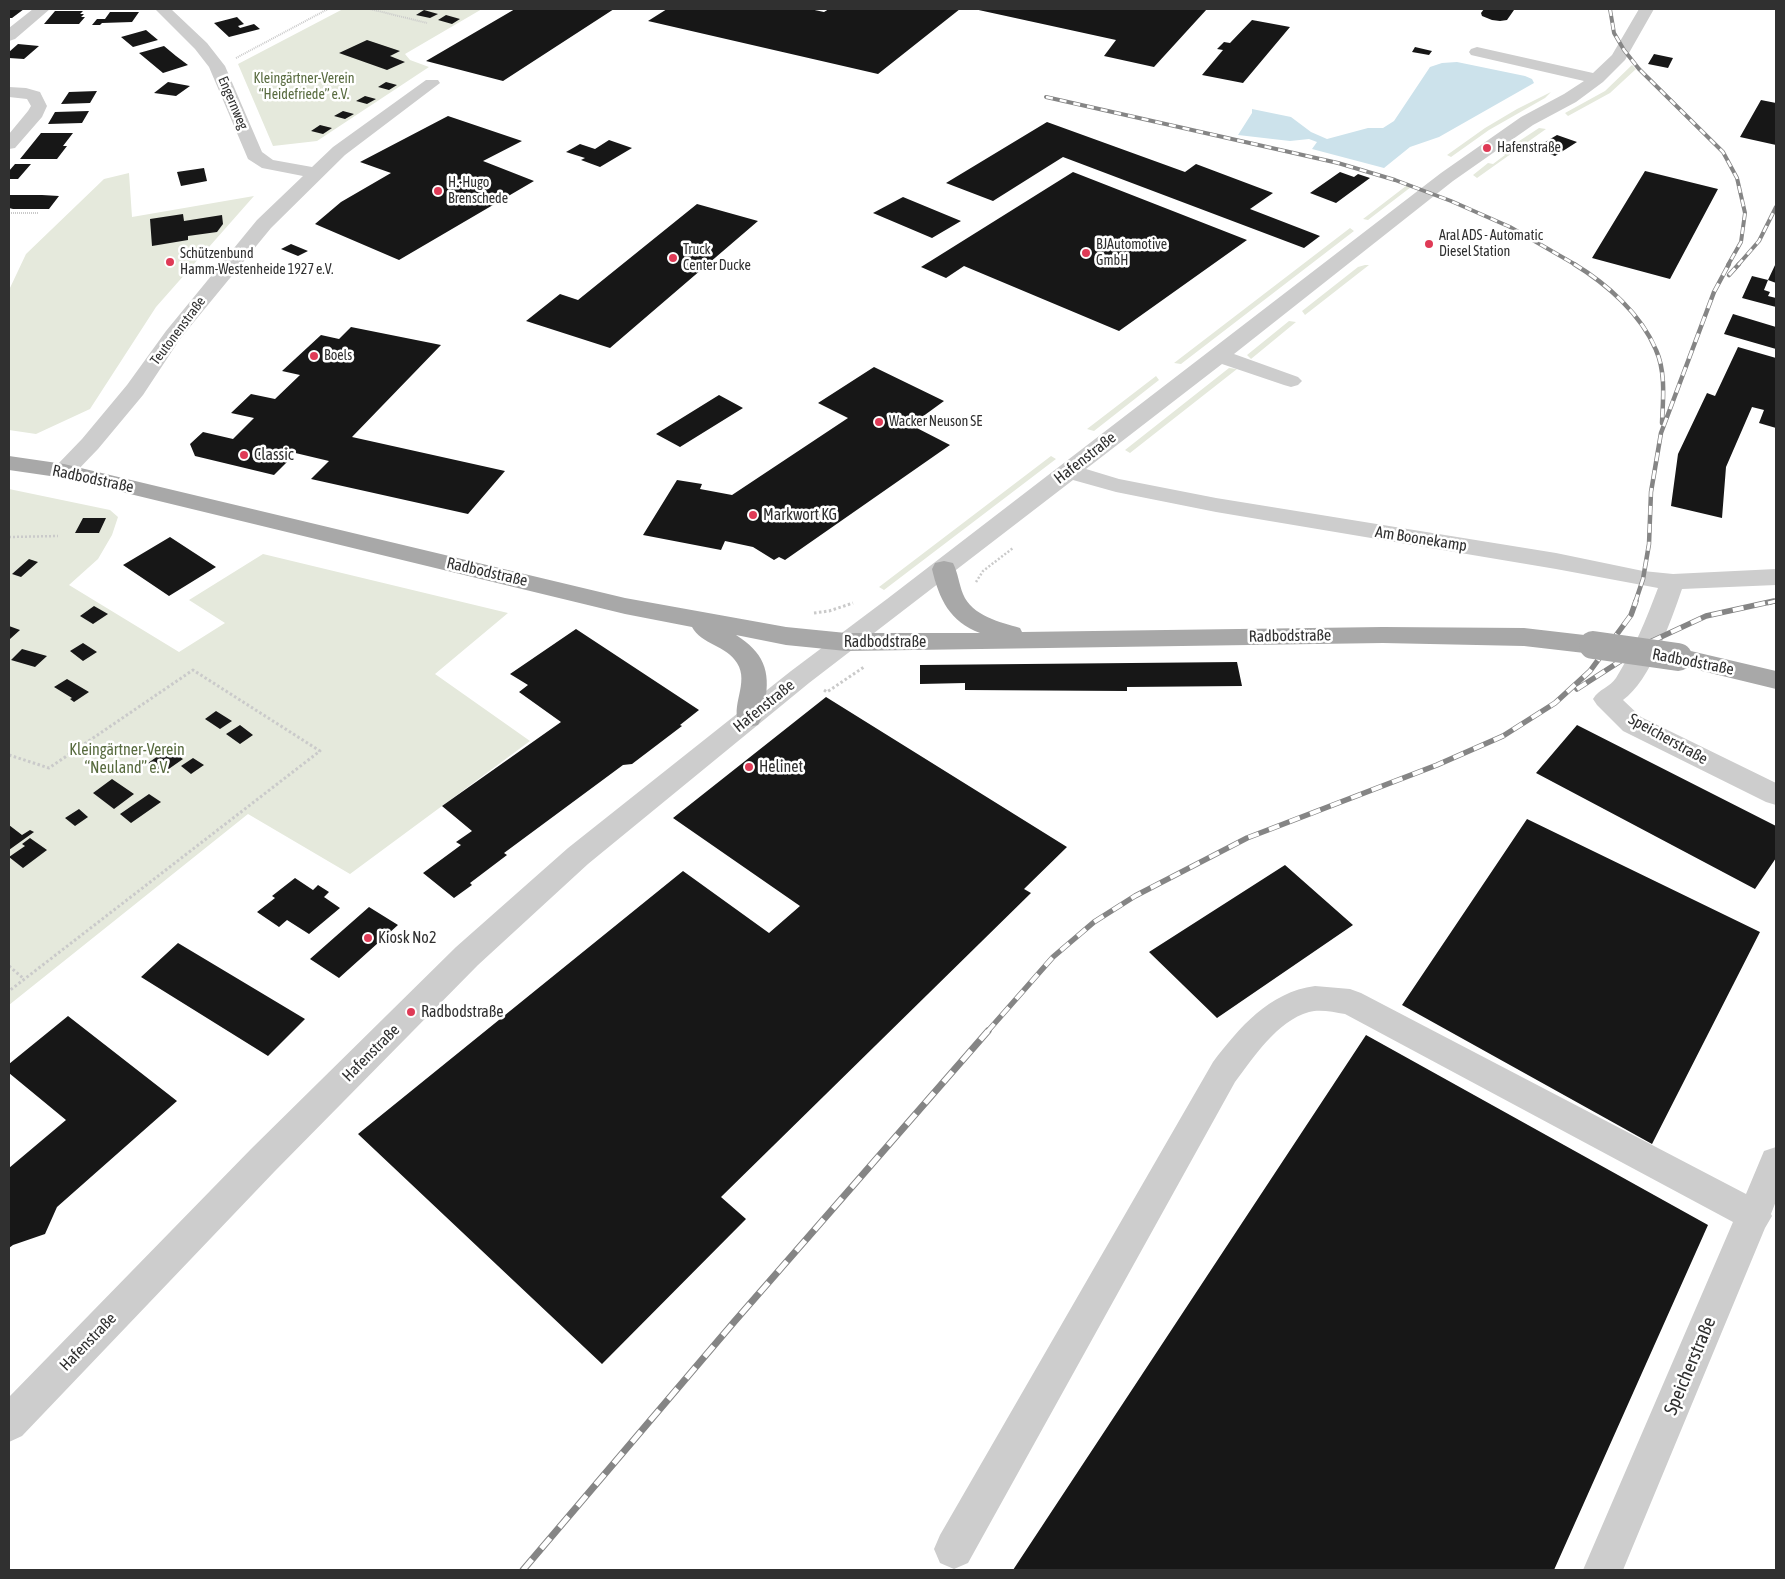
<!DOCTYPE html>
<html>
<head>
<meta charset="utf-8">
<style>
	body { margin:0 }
	#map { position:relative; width:1785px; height:1579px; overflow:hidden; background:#fff; font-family:"Asap Condensed",sans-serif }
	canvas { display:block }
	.frame { position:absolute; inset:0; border:10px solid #303030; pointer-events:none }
</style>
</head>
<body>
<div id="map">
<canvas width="1785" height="1579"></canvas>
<div class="frame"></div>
</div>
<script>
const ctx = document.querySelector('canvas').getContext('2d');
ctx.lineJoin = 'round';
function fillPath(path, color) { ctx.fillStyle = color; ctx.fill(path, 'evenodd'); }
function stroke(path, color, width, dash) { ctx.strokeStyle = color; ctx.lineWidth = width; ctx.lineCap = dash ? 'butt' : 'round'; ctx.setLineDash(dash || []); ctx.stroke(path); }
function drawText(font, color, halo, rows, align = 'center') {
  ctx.font = font + ' "Asap Condensed",sans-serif'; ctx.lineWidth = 5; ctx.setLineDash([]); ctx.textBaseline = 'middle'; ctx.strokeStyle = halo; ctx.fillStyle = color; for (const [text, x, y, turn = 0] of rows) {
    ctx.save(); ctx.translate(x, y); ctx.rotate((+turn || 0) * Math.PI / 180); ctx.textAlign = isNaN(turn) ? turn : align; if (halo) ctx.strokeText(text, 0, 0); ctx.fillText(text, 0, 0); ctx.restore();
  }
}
const green = new Path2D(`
	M343,9h139l-77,45 5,6 19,7 -112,74 -44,5 -35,-82z
	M1632,65l4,4 -26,24 -42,23 -3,-3 40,-22z
	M1551,92l-6,6 -56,32 -38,27 -4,-2 38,-27 32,-19z
	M1539,128l7,1 -69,49 -4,-3 15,-12 5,1 12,-9 -4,-2z
	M129,173l3,44 122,-21 -98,111 -66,102 -54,25 -27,-4v-140l17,-36 78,-75z
	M1406,186l5,1 -43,33 -5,-1z
	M1350,228l4,3 -173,133 -7,-1z
	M1365,265h4l-64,50 -3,-4 56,-44z
	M1289,321l7,1 -45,37 -4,-4z
	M1229,368l8,1 -107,84 -5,-3z
	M1156,376l3,4 -65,51 -7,-2z
	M1051,456l5,3 -172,131 -5,-3z
	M9,489l101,21 8,7 -6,18 -14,24 -29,26 110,67 46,-29 -36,-23 74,-46 245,59 -73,61 95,67 -180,133 -102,-60 -239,191z`);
const water = new Path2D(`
	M1457,62l68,14 7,3 2,4 -95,54 -29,10 -26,21 -72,-19 5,-7 -8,-3 -19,2 -52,-6 14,-22v-4l39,8 20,15 16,7 41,-11h15l11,-7 36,-54 12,-4z`);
const building = new Path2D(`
	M9,9h15l-12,9h-3z
	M515,9h99l-111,72 -77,-20z
	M667,9h143l14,3 5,-3h131l-82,65 -230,-53z
	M974,9h233l-53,58 -50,-11 12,-16z
	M1484,9h30v1l-7,10 -7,1 -8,-1 -10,-4 -1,-3z
	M424,10l14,4 -8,4 -14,-3z
	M55,11h28l-3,3h4l-3,3h4l-6,7h-35z
	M110,12h29l-7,10 -30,1 -2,2h-8l5,-6h8z
	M446,15l14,4 -8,5 -14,-4z
	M237,17l7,7 -6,2 2,2 14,-4 6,5 -31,8 -15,-14z
	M1252,20l38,7 -47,56 -41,-8 21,-25 -6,-1 7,-7 6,1z
	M146,30l12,10 -25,7 -12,-10z
	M367,40l33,11 -10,5 15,6 -18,8 -48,-17z
	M18,44l21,2 -15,13 -15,-1v-6z
	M164,46l12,10 12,9 -25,8 -24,-20z
	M1415,47l17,4 -3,4 -17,-3z
	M1654,54l19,4 -5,10 -20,-4z
	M168,82l22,4 -14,10 -22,-3z
	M386,82l11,3 -8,5 -11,-3z
	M97,91l-7,12 -29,1 8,-12z
	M365,96l11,3 -9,5 -11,-3z
	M1761,100l15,3v42l-36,-8z
	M89,111l-7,12 -34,1 7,-12z
	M343,111l11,3 -9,5 -11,-3z
	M448,116l74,25 -39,20 51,20 -135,79 -84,-36 26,-22 50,-29 -31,-11z
	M1047,122l138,50 11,-8 77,29 -23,16 70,27 -16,12 -241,-91 -70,44 -47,-18z
	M320,125l12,3 -9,6 -12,-3z
	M41,133h32l-10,13h4l-10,13h-37z
	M1557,135l20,7 -22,14 -20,-8z
	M609,140l23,8 -32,19 -19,-7 4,-2 -19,-6 14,-8 15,5z
	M15,164h16l-13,15h-9v-8z
	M204,168l3,13 -26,5 -4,-14z
	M1645,171l73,18 -48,90 -78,-21z
	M1073,172l174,68 -128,91 -155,-65 -18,12 -25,-11z
	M1340,172l14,5 4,-3 12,4 -34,25 -26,-10z
	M9,195h33l17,1 -10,13h-36l-4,-1z
	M903,197l58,24 -29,17 -59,-25z
	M697,204l61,17 -148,127 -84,-27 34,-27 18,6z
	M183,214l1,7 38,-6 1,9 -6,8 -29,4v4l-36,6 -2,-27z
	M291,244l17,7 -10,5 -17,-7z
	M1776,263v20l-8,-3z
	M1752,276l16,4 -4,10 6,2 -2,4 8,2v9l-34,-9z
	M1733,314l43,13v22l-52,-15z
	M351,327l90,18 -89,92 153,34 -37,43 -157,-35 18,-18 -42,-10 4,7 -17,17 -79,-19 -5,-12 13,-12 30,7 21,-21 -23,-5 20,-19 24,5 25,-24 -18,-4 39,-36 18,4z
	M1738,347l38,11v70l-17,-5 5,-13 -12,-3 -26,60 -4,51 -51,-12 7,-52 29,-61 8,3z
	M874,367l70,34 -33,24 39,20 -165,115 -6,-3 -5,3 -21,-13 -28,-6 -4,9 -78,-15 34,-55 25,4 -2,5 32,6 116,-77 -30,-15z
	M719,395l24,13 -63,39 -24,-13z
	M83,518h23l-7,15h-24z
	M170,537l46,30 -47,29 -46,-31z
	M29,559l9,3 -17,15 -9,-3z
	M94,606l14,8 -15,10 -13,-8z
	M9,626l11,4 -10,9 -1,-1z
	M576,629l123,81 -19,15 2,1 -50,38 -9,1 -119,88 3,2 -37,28 2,2 -18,13 -31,-25 38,-28 -5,-3 16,-11 -30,-25 119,-84 -42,-30 9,-7 -18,-11z
	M83,643l14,9 -14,9 -13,-10z
	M22,649l25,7 -12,11 -24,-7z
	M1237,662l5,24 -115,1v4l-162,-1v-7l-45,1v-19z
	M67,679l22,13 -15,10 -4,-3 2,-1 -18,-11z
	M826,697l241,150 -43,42 7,4 -310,304 25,22 -144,145 -244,-230 325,-263 86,62 31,-27 -127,-88z
	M216,711l16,10 -12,8 -15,-10z
	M240,725l13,10 -13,9 -14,-10z
	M1577,725l199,101v32l-21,31 -219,-116z
	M168,749l15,10 -20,14 -15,-10z
	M193,758l11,7 -13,9 -10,-8z
	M112,779l22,15 -20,15 -21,-16z
	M149,794l12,8 -30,21 -11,-9z
	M79,809l9,8 -13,9 -10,-8z
	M1527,819l233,113 -108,212 -250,-139z
	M9,825l13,10 8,-5 4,2 -25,18z
	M30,838l17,12 -24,18 -14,-11 16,-11 -3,-2z
	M1285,865l68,60 -136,93 -68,-66z
	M295,878l18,12 5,-5 11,7 -5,5 16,11 -31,26 -22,-14 -8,7 -22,-15 18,-14 -3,-2z
	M369,907l29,18 -59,53 -29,-19z
	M178,943l127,76 -37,37 -127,-79z
	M68,1016l109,85 -120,106 -12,27 -32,11 -4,3v-80l57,-48 -57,-47v-9z
	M1366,1035l342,190 -154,345h-541z`);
const pathFar2 = new Path2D(`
	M370,9l57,14
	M236,58l92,-49
	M9,213h29`);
const pathFar1 = new Path2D(`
	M9,537l49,-1
	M976,582l7,-11 30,-23`);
const path = new Path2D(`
	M814,613l15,-2 24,-8
	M824,690l3,2 37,-25
	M9,755l40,13 144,-98 127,81 -311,240
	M9,966l15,13`);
const minor = new Path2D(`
	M33,9h17l-35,30 -6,2v-13z
	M155,9h16l36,34 18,23 37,86 11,8 39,7 21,-20 93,-67h12l2,3 -95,72 -74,73 -91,111 -37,56 -45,54 -26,27 -8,2 -8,-2 -3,-5 3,-5 26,-27 45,-54 39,-54 91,-111 46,-44 -41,-8 -14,-9 -39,-92 -14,-18z
	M1639,9h15l-29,51 -22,22 -27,20 -43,23 -80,56 -219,173 64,23 4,4 -4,4 -7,2 -7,-2 -62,-21 -136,105 33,10 97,19 340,55 87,18 30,3 103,-5v16l-94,4c-11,32 -32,92 -59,111l18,17 135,66v22l-10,-3 -143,-71 -26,-26 -4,-6c6,-10 17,-12 23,-21 18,-29 30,-58 42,-90l-102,-19 -340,-57 -100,-20 -43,-12 -264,203 -221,181 -110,101 -203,206 -253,265 -13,6v-45l242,-248 205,-202 112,-99 223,-177 96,-72 554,-426 80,-56 43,-23 20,-13 -113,-26 -2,-3 2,-3 6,-2 116,26 19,-18z
	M9,87l17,1 14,4 7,14 -5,11 -27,31 -6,1v-15l19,-23 3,-5 -4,-7 -18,-2z
	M1315,986l35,3 11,4 385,201 18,-43 12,-4v54l-5,13 1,2 -7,12 -142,342h-40l150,-348 -388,-208c-12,-2 -25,-5 -36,-2 -32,9 -55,45 -74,70l-267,481 -14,6 -14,-6 -6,-14 6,-14 273,-473c26,-34 56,-70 102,-76z`);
const major = new Path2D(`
	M9,456l55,8 561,134 161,29 60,6h134c-30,-11 -41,-34 -48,-64l3,-6 9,-2 9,2c5,10 6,21 10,31 9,22 37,28 57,34l2,4 361,-5 141,1 69,8 9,3 4,6 -4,6 -9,3 -69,-8 -141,-3 -537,8 -60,-6 -50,-10c27,17 35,35 29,67 -1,8 -2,15 -7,23l-9,2 -9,-2c-11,-18 10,-42 -3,-62 -10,-17 -36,-19 -45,-36l-67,-13 -561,-136 -55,-8z
	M1678,648l98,23v18l-107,-26 -4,-6 4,-6z`);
const railFar3 = new Path2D(`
	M1610,9l4,24 10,17 15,19 84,83 14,26 8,35 -4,29 -13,23
	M1046,97l292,66 57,17 56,21 59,26 66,38
	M1738,265l21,-24 17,-34`);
const railFar2 = new Path2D(`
	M1574,264c33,20 67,50 82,86 10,22 7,50 6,73
	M1729,275l10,-11
	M1635,603l8,-24 6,-35 2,-52 10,-59 53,-141 15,-28
	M1768,603l8,-2`);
const railFar1 = new Path2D(`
	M1577,689l73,-47 56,-26 68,-15
	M987,1032l66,-75 41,-35 41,-26 112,-58 190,-73 66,-29 52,-33 35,-32 41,-56 5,-14`);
const rail = new Path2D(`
	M523,1570l211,-248 254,-291`);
const majorBridge = new Path2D(`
	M1593,645l85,12`);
const markers = [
	[1487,148,5,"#df3a56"],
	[438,191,5,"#df3a56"],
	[1429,244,5,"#df3a56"],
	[1086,253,5,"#df3a56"],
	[673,258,5,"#df3a56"],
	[170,262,5,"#df3a56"],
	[314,356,5,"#df3a56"],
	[879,422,5,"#df3a56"],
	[244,455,5,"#df3a56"],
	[753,515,5,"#df3a56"],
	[749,767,5,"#df3a56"],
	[368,938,5,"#df3a56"],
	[411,1012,5,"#df3a56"]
];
const farParknames = [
	["Kleingärtner-Verein",304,79],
	["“Heidefriede” e.V.",304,95]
];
const farStreetnames = [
	["Engernweg",233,103,67],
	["Teutonenstraße",178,331,-53]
];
const farPoinames = [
	["Hafenstraße",1497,148],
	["H.-Hugo",448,183],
	["Brenschede",448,199],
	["Aral ADS - Automatic",1439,236],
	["Diesel Station",1439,252],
	["BJAutomotive",1096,245],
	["GmbH",1096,261],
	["Truck",683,250],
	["Center Ducke",683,266],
	["Schützenbund",180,254],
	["Hamm-Westenheide 1927 e.V.",180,270],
	["Boels",324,356],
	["Wacker Neuson SE",889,422]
];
const poiNames = [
	["Classic",254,455],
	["Markwort KG",763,515],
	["Helinet",759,767],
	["Kiosk No2",378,938],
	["Radbodstraße",421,1012]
];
const streetNames = [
	["Hafenstraße",1085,458,-38],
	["Radbodstraße",93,479,12],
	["Am Boonekamp",1421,539,9],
	["Radbodstraße",487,572,13],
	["Radbodstraße",1290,636,-1],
	["Radbodstraße",885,642],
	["Radbodstraße",1693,662,11],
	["Hafenstraße",764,706,-39],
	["Speicherstraße",1668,739,29],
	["Hafenstraße",371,1053,-45],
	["Hafenstraße",88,1342,-46]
];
const parkNames = [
	["Kleingärtner-Verein",127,750],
	["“Neuland” e.V.",127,768]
];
const nearStreetnames = [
	["Speicherstraße",1690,1366,-67]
];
fillPath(green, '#e5e9dc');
fillPath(water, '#cce2eb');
fillPath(building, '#171717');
stroke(pathFar2, '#cacaca', 2, [1, 1]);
stroke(pathFar1, '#cacaca', 2.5, [2, 2]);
stroke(path, '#cacaca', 3, [2.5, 2.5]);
fillPath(minor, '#cdcdcd');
fillPath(major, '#a8a8a8');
stroke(railFar3, '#858585', 4);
stroke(railFar2, '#858585', 4.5);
stroke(railFar1, '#858585', 5.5);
stroke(rail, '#858585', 7);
stroke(railFar3, '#fff', 2.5, [7]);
stroke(railFar2, '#fff', 3, [9]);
stroke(railFar1, '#fff', 4, [11]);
stroke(rail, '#fff', 5, [14]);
stroke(majorBridge, '#a8a8a8', 28);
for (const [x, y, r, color] of markers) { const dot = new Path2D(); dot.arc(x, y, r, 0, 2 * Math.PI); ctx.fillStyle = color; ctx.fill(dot); stroke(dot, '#fff', 2); }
drawText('14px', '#586b3f', '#fff', farParknames);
drawText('14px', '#303030', '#fff', farStreetnames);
drawText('14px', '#303030', '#fff', farPoinames, 'left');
drawText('16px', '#303030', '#fff', poiNames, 'left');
drawText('16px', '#303030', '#fff', streetNames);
drawText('16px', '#586b3f', '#fff', parkNames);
drawText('19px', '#303030', '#fff', nearStreetnames);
</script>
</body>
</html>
